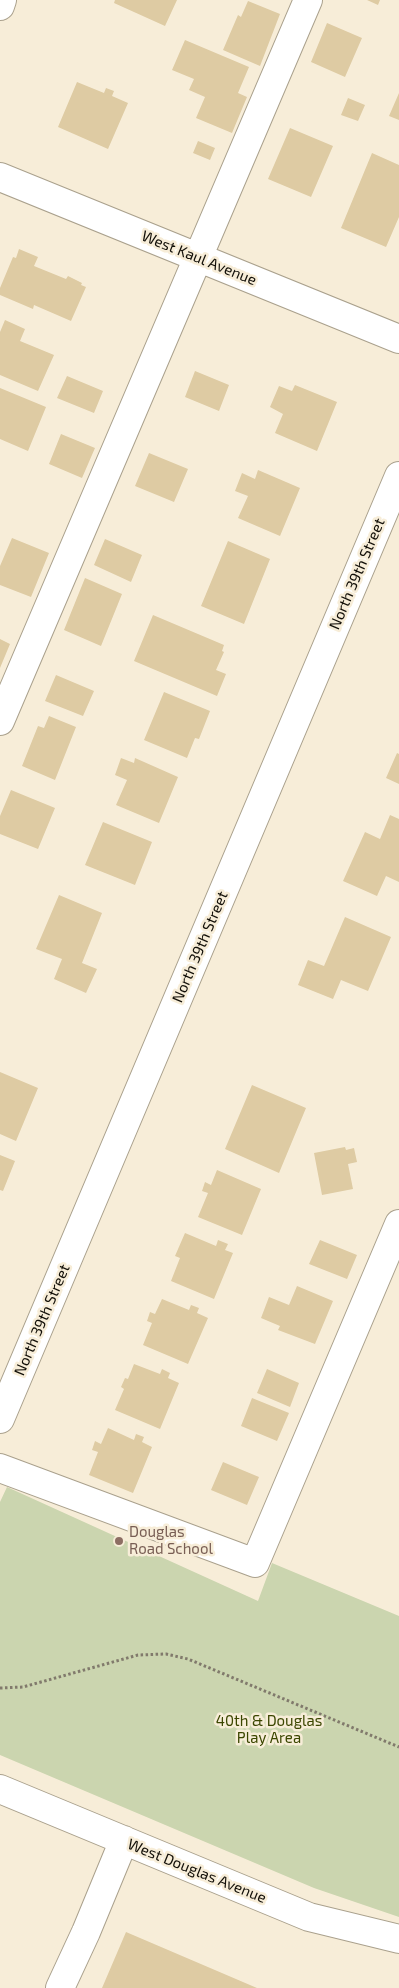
<!DOCTYPE html>
<html>
<head>
<meta charset="utf-8">
<style>
	body { margin:0 }
	canvas { display:block; background:#f7edd8 }
</style>
</head>
<body>
<canvas width="399" height="1988"></canvas>
<script>
const ctx = document.querySelector('canvas').getContext('2d');
ctx.lineJoin = 'round';
function fillPath(path, color) { ctx.fillStyle = color; ctx.fill(path, 'evenodd'); }
function stroke(path, color, width, dash) { ctx.strokeStyle = color; ctx.lineWidth = width; ctx.lineCap = dash ? 'butt' : 'round'; ctx.setLineDash(dash || []); ctx.stroke(path); }
function drawText(font, color, halo, rows, align = 'center') {
  ctx.font = font + ' "Exo 2",sans-serif'; ctx.lineWidth = 5; ctx.setLineDash([]); ctx.textBaseline = 'middle'; ctx.strokeStyle = halo; ctx.fillStyle = color; for (const [text, x, y, turn = 0] of rows) {
    ctx.save(); ctx.translate(x, y); ctx.rotate((+turn || 0) * Math.PI / 180); ctx.textAlign = isNaN(turn) ? turn : align; if (halo) ctx.strokeText(text, 0, 0); ctx.fillText(text, 0, 0); ctx.restore();
  }
}
const green = new Path2D(`
	M7,1487l251,114 14,-38 127,53v301l-85,-29 -314,-133v-253z`);
const building = new Path2D(`
	M115,0h62l-12,26 -51,-23z
	M367,0h13l-2,5z
	M248,1l32,13 -20,52 -37,-16 15,-35 3,2z
	M327,23l35,15 -17,39 -34,-15z
	M185,40l64,27 -11,26 9,4 -15,36 -36,-15 9,-21 -16,-7 5,-11 -22,-9z
	M77,82l27,11 2,-5 8,3 -2,5 16,7 -20,46 -50,-22z
	M399,93v27l-10,-4z
	M348,98l17,7 -7,16 -17,-6z
	M290,128l43,18 -22,51 -43,-18z
	M198,141l17,7 -5,12 -17,-7z
	M372,153l27,12v52l-13,30 -45,-19z
	M19,249l19,8 -4,9 32,13 2,-3 14,7 -1,2 5,2 -15,34 -37,-16 -1,4 -33,-14v-7l13,-31 3,1z
	M5,320l20,9 -5,12 34,14 -16,36 -38,-16v-43z
	M195,371l34,14 -10,26 -34,-14z
	M67,376l36,15 -9,22 -37,-15z
	M295,385l42,17 -20,49 -42,-18 8,-19 -13,-7 9,-21 13,5z
	M0,388l46,19 -18,44 -28,-12z
	M61,434l34,14 -13,30 -33,-14z
	M149,453l39,16 -14,33 -39,-16z
	M258,470l42,18 -20,48 -42,-18 10,-22 -13,-5 7,-18 13,6z
	M12,538l37,15 -18,44 -31,-12v-19z
	M105,539l37,16 -11,27 -37,-17z
	M228,541l42,18 -26,65 -43,-18z
	M85,578l37,16 -21,52 -37,-16z
	M153,615l71,30 -2,6 2,1 -8,18 10,4 -9,22 -83,-35z
	M0,639l10,5 -10,24z
	M56,675l38,16 -11,25 -38,-15z
	M164,692l46,19 -11,28 -4,-1 -8,20 -43,-18z
	M49,716l27,11 -21,53 -33,-14 16,-40 6,2z
	M397,753l2,1v30l-13,-6z
	M121,758l13,5 1,-5 43,19 -19,46 -43,-18 11,-25 -12,-5z
	M11,790l44,18 -17,41 -38,-15v-18z
	M390,815l9,4v63l-13,-6 -9,20 -34,-15 22,-49 15,7z
	M103,822l49,20 -17,43 -50,-20z
	M59,895l43,18 -20,50 15,6 -11,24 -32,-14 8,-20 -26,-10z
	M345,917l46,20 -23,54 -27,-11 -8,19 -35,-14 10,-25 16,6z
	M0,1072l38,16 -22,53 -16,-7z
	M252,1085l54,23 -27,65 -54,-24z
	M345,1147l1,3 8,-2 3,14 -9,2 5,25 -31,6 -8,-42z
	M0,1155l15,6 -12,30 -3,-1z
	M217,1170l44,19 -19,46 -44,-18 10,-24 -6,-2 3,-9 6,3z
	M185,1233l31,13 2,-6 10,4 -3,6 8,3 -19,46 -43,-18 9,-23 -5,-2z
	M320,1240l37,15 -10,24 -38,-15z
	M297,1286l36,15 -18,43 -37,-14 2,-4 -19,-8 8,-21 20,8z
	M162,1299l27,11 2,-5 8,3 -2,5 11,5 -20,46 -45,-19 9,-22 -5,-2 3,-9 5,2z
	M134,1364l26,10 2,-5 8,4 -2,5 11,5 -19,46 -45,-19 9,-21 -3,-2 4,-9 3,1z
	M267,1369l32,14 -9,24 -33,-14z
	M252,1398l37,15 -12,28 -36,-15z
	M108,1428l26,12 2,-6 8,3 -2,5 10,5 -19,46 -44,-18 9,-23 -6,-2 3,-9 6,3z
	M223,1462l36,15 -12,28 -36,-15z
	M126,1932l131,56h-155z`);
const path = new Path2D(`
	M0,1688l23,-1 115,-32 28,-1 22,5 211,88`);
const minor = new Path2D(`
	M0,6l2,-6
	M0,177l399,162
	M0,721l308,-721
	M0,1419l399,-943
	M0,1468l255,95 144,-339
	M0,1789l309,128 90,22
	M60,1988l26,-56 38,-92`);
const markers = [
	[119,1541,5,"#8d6e63"]
];
const streetNames = [
	["West Kaul Avenue",199,258,22],
	["North 39th Street",357,574,-67],
	["North 39th Street",200,947,-67],
	["North 39th Street",42,1320,-67],
	["West Douglas Avenue",197,1871,22]
];
const educationNames = [
	["Douglas",129,1532],
	["Road School",129,1549]
];
const parkNames = [
	["40th & Douglas",269,1721],
	["Play Area",269,1738]
];
fillPath(green, '#cbd5af');
fillPath(building, '#decba3');
stroke(minor, '#aaa18d', 30);
stroke(path, '#817a6c', 3, [2.5, 2.5]);
stroke(minor, '#fff', 28);
for (const [x, y, r, color] of markers) { const dot = new Path2D(); dot.arc(x, y, r, 0, 2 * Math.PI); ctx.fillStyle = color; ctx.fill(dot); stroke(dot, '#f7edd8', 2); }
drawText('15px', '#120f08', '#f7edd8', streetNames);
drawText('15px', '#785e54', '#f7edd8', educationNames, 'left');
drawText('15px', '#3b4600', '#f7edd8', parkNames);
</script>
</body>
</html>
